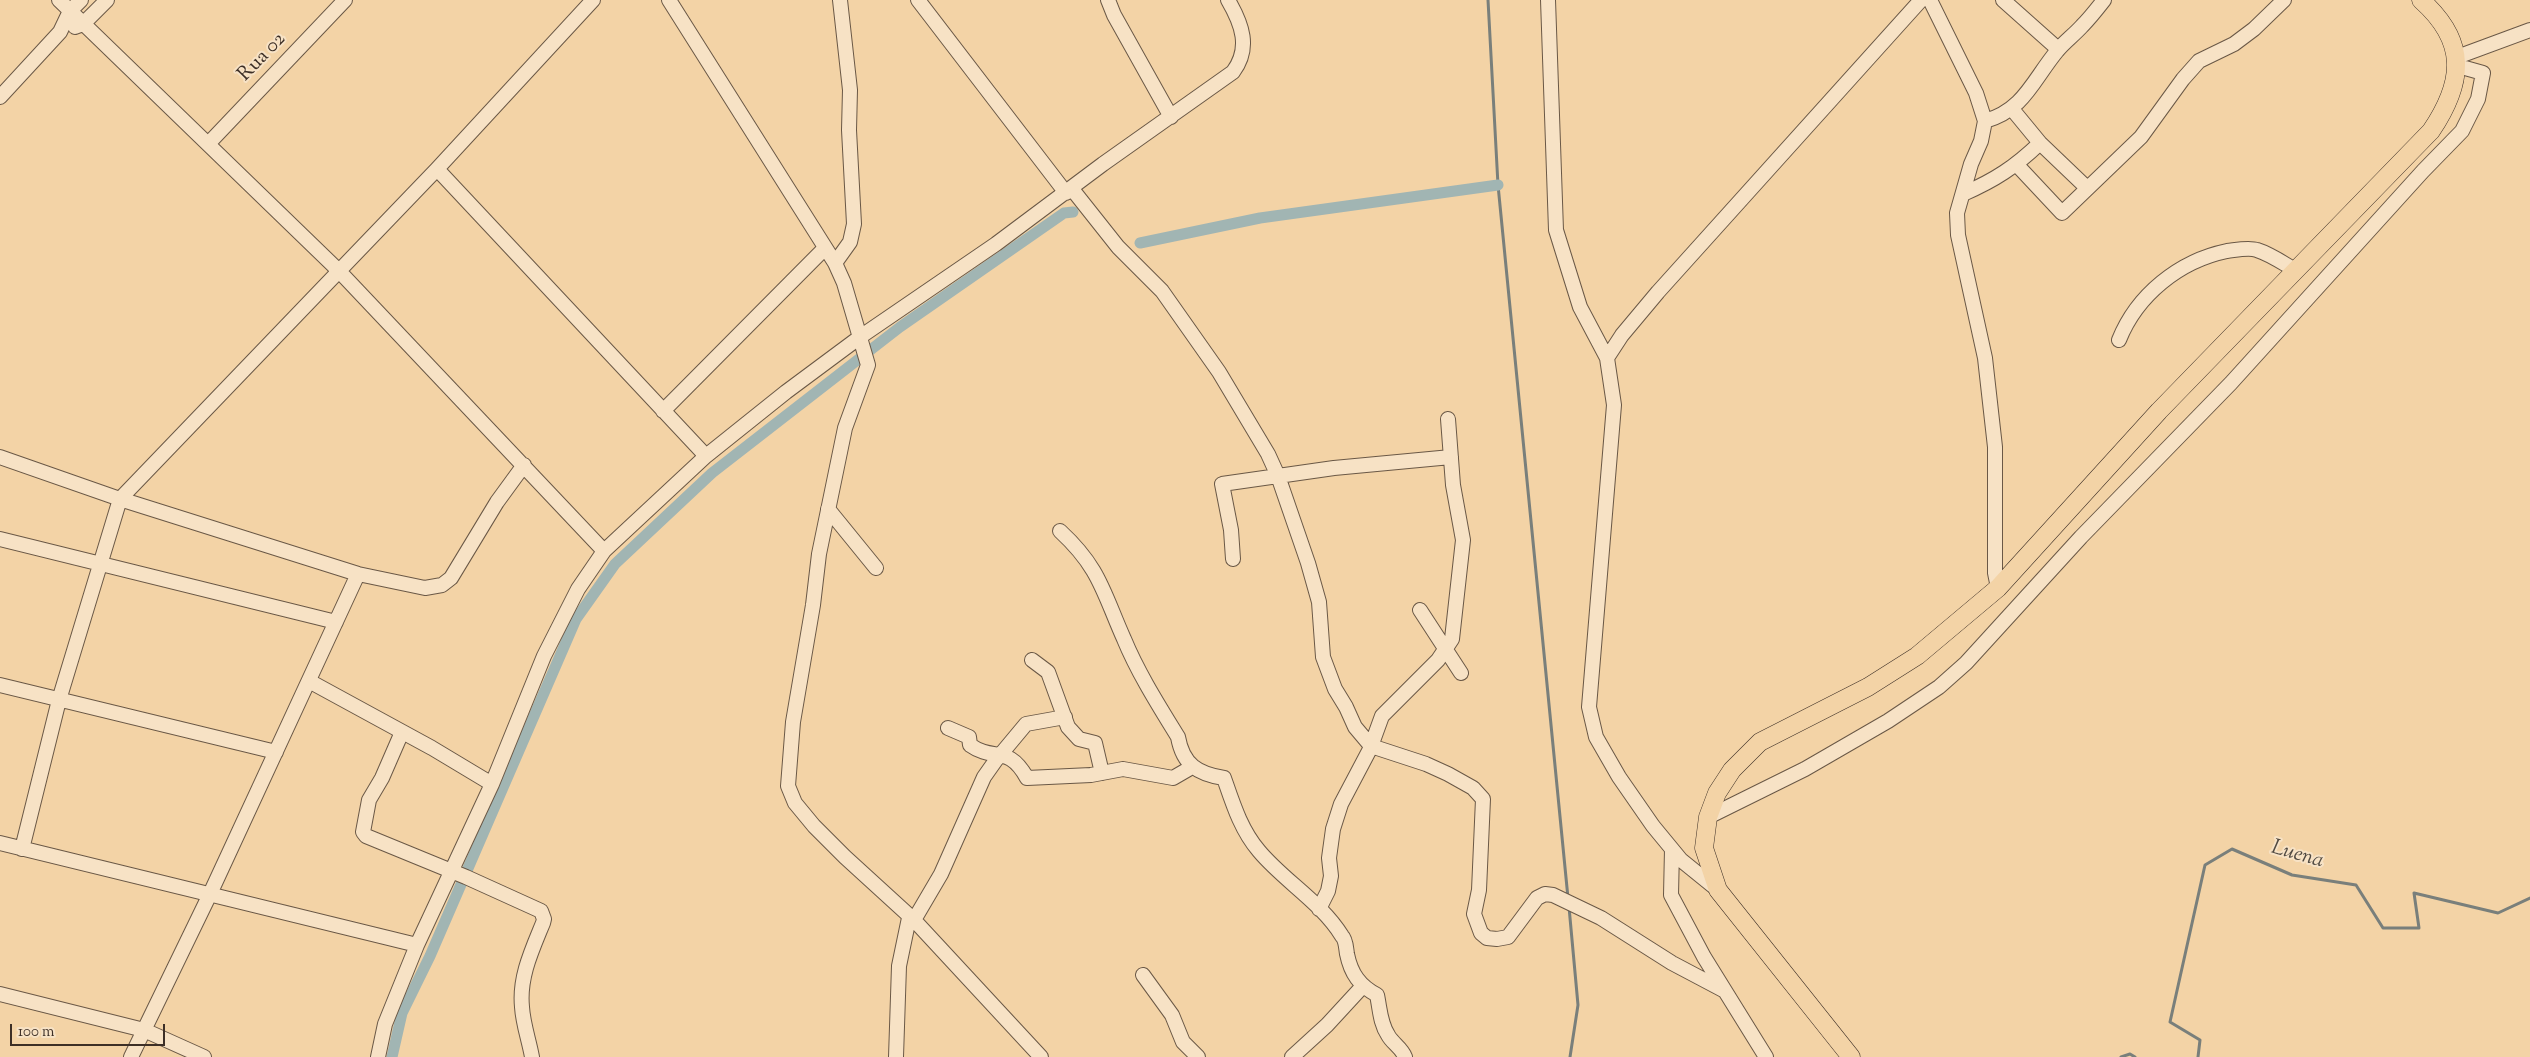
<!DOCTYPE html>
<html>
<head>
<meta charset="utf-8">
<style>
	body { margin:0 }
	#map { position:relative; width:2530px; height:1057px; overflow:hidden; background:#f3d3a6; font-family:"Sorts Mill Goudy",serif }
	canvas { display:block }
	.scale { position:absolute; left:10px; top:1024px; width:155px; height:22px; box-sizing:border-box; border:2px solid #3d2f26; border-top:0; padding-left:6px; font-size:15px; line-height:18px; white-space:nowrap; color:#3d2f26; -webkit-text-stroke:4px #f7e2c5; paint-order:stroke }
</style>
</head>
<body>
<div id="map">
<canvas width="2530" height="1057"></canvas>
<div class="scale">100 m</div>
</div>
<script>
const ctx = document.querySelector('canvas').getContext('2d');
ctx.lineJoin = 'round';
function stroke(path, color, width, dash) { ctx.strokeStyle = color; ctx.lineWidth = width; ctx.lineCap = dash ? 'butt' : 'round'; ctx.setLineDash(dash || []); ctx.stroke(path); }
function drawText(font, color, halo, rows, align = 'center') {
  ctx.font = font + ' "Sorts Mill Goudy",serif'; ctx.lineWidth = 4; ctx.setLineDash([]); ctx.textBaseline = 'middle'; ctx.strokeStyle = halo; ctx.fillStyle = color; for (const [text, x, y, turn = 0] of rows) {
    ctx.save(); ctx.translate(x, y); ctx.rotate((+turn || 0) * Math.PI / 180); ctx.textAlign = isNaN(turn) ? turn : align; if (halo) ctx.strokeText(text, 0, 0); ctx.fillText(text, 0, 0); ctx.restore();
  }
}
const stream = new Path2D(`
	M1488,0l10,185 70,713
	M1569,907l9,98 -8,52
	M2121,1057l9,-3 5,3
	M2198,1057l2,-17 -30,-18 35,-157 27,-16 60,26 64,10 27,43h36l-5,-35 84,20 32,-15`);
const canal = new Path2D(`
	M1140,243l120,-25 238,-33
	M392,1057l10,-44 28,-57 146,-337 39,-55 97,-91 188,-146 164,-114 9,-1`);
const minor = new Path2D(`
	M59,0l280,271 265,280
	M669,0l166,263 9,20 24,82 -23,63 -26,126 -6,51 -20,117 -5,64 7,17 19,23 31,31 69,63 127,137
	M918,0l148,193
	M1108,0l6,15 57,102
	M1548,0l8,230 24,77 27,51 7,47 -25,302 7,30 23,40 34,49 28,34 37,30
	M1930,0l46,93 9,28 -4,20 -10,23 -14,49 1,22 27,123 10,89v126l3,15
	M2003,0l55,49
	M75,27l8,-3 24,-24
	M2457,57l73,-27
	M0,97l60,-65 10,-21 11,-11
	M2012,109l28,34 46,44
	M1985,121c39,-11 48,-41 72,-70 7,-9 17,-16 25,-25 8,-8 15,-17 22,-26
	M209,143l136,-143
	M2017,165l45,48 79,-76 42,-58 16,-18 35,-17 20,-15 30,-29
	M437,169l269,287
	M1072,189l46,58 44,44 57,81 49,82 10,22 30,87 11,39 4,55 12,32 11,18 9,20 16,19 55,18 22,10 25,14 10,11 -4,91 -5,24 7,19 6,5 10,1 11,-2 29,-39 8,-4 8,1 48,23 71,45 53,28
	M1963,194c32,-14 52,-27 77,-51
	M835,263l15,-21 4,-18 -5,-94 1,-40 -10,-90
	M2119,340c18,-45 60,-79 108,-89 9,-1 22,-4 30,-1 13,4 26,13 38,20
	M1607,358l15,-23 36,-43 263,-292
	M663,411l162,-163
	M0,457l120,42 317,-330 156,-169
	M828,509l48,59
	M1060,531c40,37 43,61 64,108 14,34 35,67 54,98 5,28 20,37 46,41 9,26 17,52 35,73 25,30 62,51 83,85 4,4 4,12 5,18 4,20 13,32 30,41 3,14 3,28 11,40 4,8 14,13 17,22
	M0,539l336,83
	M1233,559l-2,-29 -9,-46 112,-16 117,-11
	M1420,610l41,63
	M1032,660l16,12 20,55 11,12 16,4 7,30
	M309,681l123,67 60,36
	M0,685l276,67
	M948,728l21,9 1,8c24,17 38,-1 57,33l64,-3 32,-6 50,9 19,-11
	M402,732l-20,46 -13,22 -6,32 3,4 100,41 75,34 3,8 -1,4c-11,27 -24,54 -21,84 1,17 7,33 10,50
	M1708,817l97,-48 83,-48 51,-34 27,-24 115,-126 150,-154 192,-212 39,-40 16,-32 5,-26 -25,-7
	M0,843l417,102
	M22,849l37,-149 61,-201 238,75 67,14 17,-3 9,-7 46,-76 27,-37
	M1672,849l-1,46 33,62 62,100
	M1319,909l9,-18 3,-15 -2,-18 4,-29 8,-25 29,-55 12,-33 56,-56 14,-21 11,-99 -10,-55 -5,-66
	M914,920l27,-46 43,-97 12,-17 30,-36 39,-7
	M1143,975l29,40 11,27 15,15
	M0,994l144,36 60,27
	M131,1057l79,-163 148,-320
	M378,1057l7,-33 32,-79 75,-161 52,-128 34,-67 26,-38 102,-95 80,-64 74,-55 136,-93 107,-80 130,-92c18,-24 9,-48 -5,-72
	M896,1057l3,-91 10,-48
	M1292,1057l35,-32 35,-38`);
const major = new Path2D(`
	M1851,1057l-133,-167 -14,-42 4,-31 9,-24 15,-23 28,-28 108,-55 49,-31 81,-68 161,-177 272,-280c33,-49 37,-89 -10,-131`);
const streetNames = [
	["Rua 02",263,58,-46]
];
const waterNames = [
	["Luena",2297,856,16]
];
stroke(stream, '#797f7b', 3);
stroke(canal, '#a1b5b3', 11);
stroke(minor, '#6a5846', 16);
stroke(major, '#3d2f26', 19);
stroke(minor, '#f7e2c5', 14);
stroke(major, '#f3d3a6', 18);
drawText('20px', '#3d2f26', '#f7e2c5', streetNames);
drawText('italic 21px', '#514a42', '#f7e2c5', waterNames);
</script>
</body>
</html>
